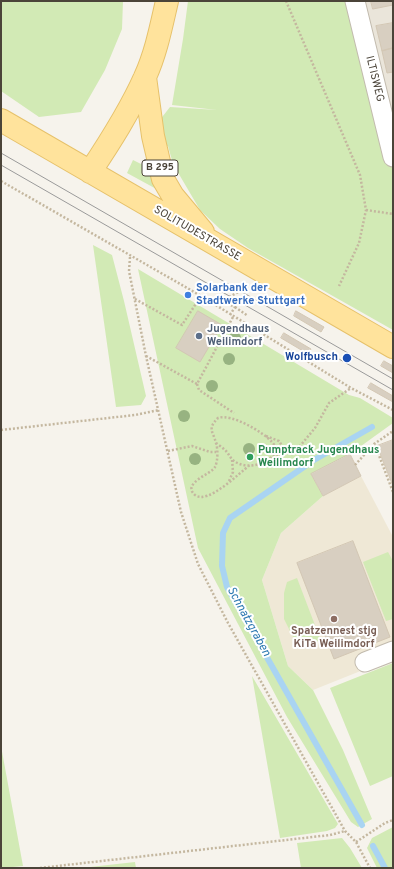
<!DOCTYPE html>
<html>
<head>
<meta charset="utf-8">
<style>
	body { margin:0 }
	#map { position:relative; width:394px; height:869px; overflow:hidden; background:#f6f3ec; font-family:Overpass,sans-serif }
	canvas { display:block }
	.frame { position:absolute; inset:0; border:2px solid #4b4439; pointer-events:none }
</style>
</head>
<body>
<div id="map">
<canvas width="394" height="869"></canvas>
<div class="frame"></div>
</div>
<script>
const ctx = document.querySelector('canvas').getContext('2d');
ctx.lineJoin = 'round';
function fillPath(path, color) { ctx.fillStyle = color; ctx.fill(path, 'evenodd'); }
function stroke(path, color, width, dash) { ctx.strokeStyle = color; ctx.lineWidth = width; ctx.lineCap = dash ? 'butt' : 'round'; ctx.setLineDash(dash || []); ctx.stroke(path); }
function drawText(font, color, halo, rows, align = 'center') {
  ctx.font = font + ' Overpass,sans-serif'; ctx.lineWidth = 4; ctx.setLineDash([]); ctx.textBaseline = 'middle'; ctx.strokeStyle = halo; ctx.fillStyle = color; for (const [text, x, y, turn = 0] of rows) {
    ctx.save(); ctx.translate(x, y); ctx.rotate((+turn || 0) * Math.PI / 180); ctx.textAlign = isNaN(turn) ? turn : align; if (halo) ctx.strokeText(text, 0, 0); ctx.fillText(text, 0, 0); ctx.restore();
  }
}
const residential = new Path2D(`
	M355,1h38v156z`);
const education = new Path2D(`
	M361,476l32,61v121l-80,32 -25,-24 -26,-86 19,-47 42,-37z`);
const green = new Path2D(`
	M1,1h122l-1,28 -17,41 -24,42 -42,5 -38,-26z
	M188,1h169l36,153v176l-145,-82 -28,-19 -20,-19 -27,-46 -5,-18 -7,1 -2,-26 11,-14 47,3 -45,-5 11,-66z
	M133,160l16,8 11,23 -33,-18z
	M93,245l19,10 12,46 22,95 -5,9 -25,2z
	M138,269l211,126 11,3 33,20v5l-43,31 -39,20 12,22 -42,37 -19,47 26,86 25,24 30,60 29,69 -14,8 -7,-5 -64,-105 -89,-169z
	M388,552l5,9v58l-7,2 -23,-59z
	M297,578l24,63 -14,1 -14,-5 -9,-18v-26l3,-11z
	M393,663v113l-23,10 -40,-98z
	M252,676l86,148 -3,4 -8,3 -47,7z
	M1,746l22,120 -20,2h-2z
	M393,827v41h-16l-10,-20 5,-10z
	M342,838l8,10 12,20h-61l-4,-25z
	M135,862l1,6h-55z`);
const stream = new Path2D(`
	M362,825l-135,-238 -5,-21 1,-33 7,-15 84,-58 58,-33
	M373,846l12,22`);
const building = new Path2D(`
	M371,1h22v4l-20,4z
	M393,23v25l-11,3 -6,-25z
	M393,48v24l-6,1 -5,-22z
	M198,311l24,14 -22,37 -24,-14z
	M296,311l28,16 -3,5 -27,-16z
	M284,333l27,16 -3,5 -27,-16z
	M384,361l9,5v7l-12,-7z
	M371,383l22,13v6l-25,-14z
	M393,440v46l-16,-40z
	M350,454l11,22 -38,20 -12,-22z
	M353,541l37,96 -56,22 -37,-96z`);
const path = new Path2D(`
	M286,1l74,174 6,35 -7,33 -20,43
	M1,181l200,115 150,92 42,22
	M366,210l27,4
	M130,257l-1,14 17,85 35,156 17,52 30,59 117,208 11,11 14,26
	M135,299l47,26 19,-29
	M235,307l13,9
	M230,315l5,-8 -13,-6 25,-14
	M146,356l51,28 36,-67
	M197,384l2,6 35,23
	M1,430l134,-15 24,-5
	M266,436l13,5 5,8 -6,7 -8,3
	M216,443c3,2 7,5 10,8 3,3 4,7 8,10 12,9 35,4 42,-10 -1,-4 -1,-6 -4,-9 -9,-10 -41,-29 -54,-24 -11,11 -5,13 -2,25 2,6 2,18 -1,24 -3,7 -34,16 -20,28 13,10 44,-22 55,-30
	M375,445l18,47
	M284,449l8,5 3,-2 20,-24 14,-25 22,-15
	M168,451l24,-5 18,6h6
	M355,465l19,-21 19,-13
	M229,481l4,-9 -1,-13
	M356,842l29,-19 8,-3
	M40,868l290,-33 15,-4`);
const minor = new Path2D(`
	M355,1l38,156
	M365,662l28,-11`);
const major = new Path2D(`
	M145,77l8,59 10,43 10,17 30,36
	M1,120l392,227
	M90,172c20,-30 40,-61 55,-95 11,-24 16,-50 22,-76`);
const tram = new Path2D(`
	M1,153l392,226
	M1,165l392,225`);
const trees = [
	[235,338],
	[229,359],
	[212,386],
	[184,416],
	[249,449],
	[195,459]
];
const markers = [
	[188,295,4,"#3f7fe0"],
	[199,336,4,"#5c6f8a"],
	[347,358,5,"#1a4fb4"],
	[250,457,4,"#2e9e5b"],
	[334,619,4,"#8d6e63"]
];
const shields = [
	[160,168,36]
];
const shieldNames = [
	["B 295",160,168]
];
const streetNames = [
	["ILTISWEG",374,79,76],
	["SOLITUDESTRASSE",197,234,30]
];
const shopNames = [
	["Solarbank der",196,289],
	["Stadtwerke Stuttgart",196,302]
];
const serviceNames = [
	["Jugendhaus",207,330],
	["Weilimdorf",207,343]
];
const transitNames = [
	["Wolfbusch",338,358]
];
const leisureNames = [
	["Pumptrack Jugendhaus",258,451],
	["Weilimdorf",258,464]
];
const educationNames = [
	["Spatzennest stjg",334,632],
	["KiTa Weilimdorf",334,645]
];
const waterNames = [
	["Schnatzgraben",248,622,61]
];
fillPath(residential, '#eae5da');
fillPath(education, '#efe8d6');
fillPath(green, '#d2eab5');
stroke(stream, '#a9d4f2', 6);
fillPath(building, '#d8cfc1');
stroke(building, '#d3c7b4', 1);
stroke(minor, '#c2bbae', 21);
stroke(major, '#e6c16a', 24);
stroke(path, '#c4b79f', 2.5, [2, 2]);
stroke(minor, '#fff', 19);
stroke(major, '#ffe39c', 22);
stroke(tram, '#9a9a9a', 1);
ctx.fillStyle = '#97b381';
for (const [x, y] of trees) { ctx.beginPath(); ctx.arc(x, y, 6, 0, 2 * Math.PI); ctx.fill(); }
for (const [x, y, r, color] of markers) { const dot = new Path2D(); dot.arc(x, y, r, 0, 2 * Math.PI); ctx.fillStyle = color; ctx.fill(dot); stroke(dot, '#fff', 1.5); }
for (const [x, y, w] of shields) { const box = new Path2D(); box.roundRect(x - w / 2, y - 8, w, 16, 3); ctx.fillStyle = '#fff'; ctx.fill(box); stroke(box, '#4b4439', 1); }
drawText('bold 10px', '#4b4439', null, shieldNames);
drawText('11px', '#4b4439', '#fff', streetNames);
drawText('bold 11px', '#366cbe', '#fff', shopNames, 'left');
drawText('bold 11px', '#4e5e75', '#fff', serviceNames, 'left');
drawText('bold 11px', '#164399', '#fff', transitNames, 'right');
drawText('bold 11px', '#27864d', '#fff', leisureNames, 'left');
drawText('bold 11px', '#785e54', '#fff', educationNames);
drawText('italic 12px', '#2e7ab2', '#fff', waterNames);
</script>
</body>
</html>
